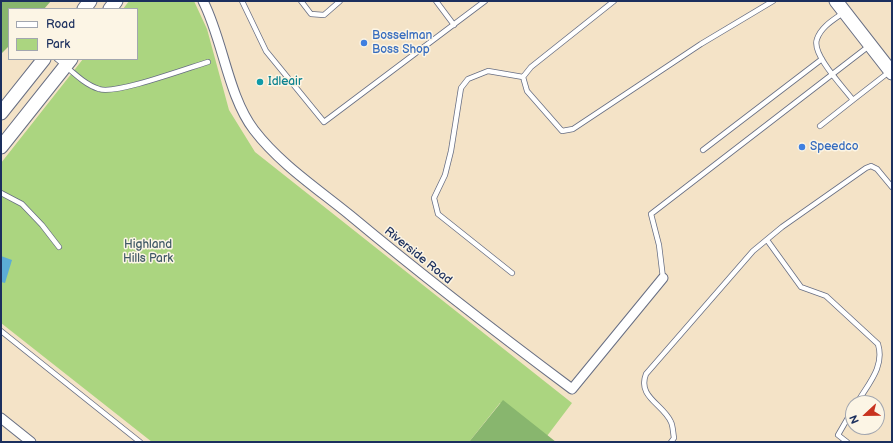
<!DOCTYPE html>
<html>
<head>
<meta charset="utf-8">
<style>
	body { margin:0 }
	#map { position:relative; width:893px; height:443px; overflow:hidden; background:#f4e3c7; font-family:"Balsamiq Sans",sans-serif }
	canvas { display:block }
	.frame { position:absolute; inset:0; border:2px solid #1b2f5e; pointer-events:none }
	.legend { position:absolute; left:8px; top:8px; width:130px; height:52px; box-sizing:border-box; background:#fcf5e5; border:1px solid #a2a6af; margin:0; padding:5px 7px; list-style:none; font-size:12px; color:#1b2f5e }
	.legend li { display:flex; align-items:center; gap:8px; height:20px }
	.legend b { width:20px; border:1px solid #a2a6af }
	.north { position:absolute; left:845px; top:395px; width:40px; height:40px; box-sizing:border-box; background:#fcf5e5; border:1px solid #a2a6af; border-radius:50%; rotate:248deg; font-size:11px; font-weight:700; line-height:16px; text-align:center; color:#1b2f5e }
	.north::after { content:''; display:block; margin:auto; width:14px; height:18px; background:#c8321e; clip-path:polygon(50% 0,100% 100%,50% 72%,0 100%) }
</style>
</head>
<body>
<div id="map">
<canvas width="893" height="443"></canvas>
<div class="frame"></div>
<ul class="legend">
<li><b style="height:5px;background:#fff"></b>Road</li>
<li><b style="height:11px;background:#abd580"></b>Park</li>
</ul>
<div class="north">N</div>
</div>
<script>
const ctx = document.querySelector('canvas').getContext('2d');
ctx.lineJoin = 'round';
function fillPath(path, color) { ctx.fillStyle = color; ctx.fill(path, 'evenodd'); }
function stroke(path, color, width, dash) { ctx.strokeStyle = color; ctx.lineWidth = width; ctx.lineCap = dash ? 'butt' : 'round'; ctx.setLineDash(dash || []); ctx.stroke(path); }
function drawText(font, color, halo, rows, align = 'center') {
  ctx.font = font + ' "Balsamiq Sans",sans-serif'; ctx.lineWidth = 3; ctx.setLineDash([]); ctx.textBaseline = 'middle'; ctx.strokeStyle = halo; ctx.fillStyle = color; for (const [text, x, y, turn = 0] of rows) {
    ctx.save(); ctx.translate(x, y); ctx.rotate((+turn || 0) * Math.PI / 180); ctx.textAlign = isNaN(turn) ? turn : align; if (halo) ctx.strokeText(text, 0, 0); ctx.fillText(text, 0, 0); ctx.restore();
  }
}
const green = new Path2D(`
	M129,1h65l13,28 22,81 26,42 317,251 -25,33 -47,-33 -31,39h-317l-151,-119v-160l82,-104h54v-50h-14z`);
const forest = new Path2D(`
	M1,1h50l-7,8h-35v37l-8,8z
	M503,400l53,42h-87z`);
const water = new Path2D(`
	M1,256l11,4 -7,23 -4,-1z`);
const lane = new Path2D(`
	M242,1l24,50 58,71 161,-121
	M301,1l10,13 13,1 16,-14
	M436,1l18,24
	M614,1l-83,66 -8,10 4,14 35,40 11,-2 128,-85 72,-43
	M843,13c-10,7 -22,14 -26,26 -6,15 27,49 36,61l36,-28
	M57,59c13,10 26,25 42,30 16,6 89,-21 109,-27
	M820,126l33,-26
	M703,150l119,-91
	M1,193l21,11 20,21 17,22
	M767,240l34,47 25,9 52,48c7,23 -10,40 -21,59
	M512,273l-74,-59 -4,-16 11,-23 6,-24 10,-63 7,-9 20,-8 35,6
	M663,278l-4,-33 -8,-31 218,-168
	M1,331l139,111
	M671,442l3,-4c-1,-5 -1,-12 -3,-16 -8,-18 -34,-25 -25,-48l107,-123 29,-24 84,-59 5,-2 6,3 15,18
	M847,442l-9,-7 15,-26`);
const street = new Path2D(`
	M203,1c20,39 25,95 51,129 26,34 64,59 97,86 72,60 146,117 221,173l91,-111
	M1,418l30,24`);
const secondary = new Path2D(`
	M836,1l56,72
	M84,9l6,-8
	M110,9l6,-8
	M1,113l43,-54
	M1,147l70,-88`);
const markers = [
	[364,43,4,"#3f7fe0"],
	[260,82,4,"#0f9aa8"],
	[802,147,4,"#3f7fe0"]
];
const shopNames = [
	["Bosselman",372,36],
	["Boss Shop",372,50],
	["Speedco",810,147]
];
const cultureNames = [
	["Idleair",268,82]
];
const parkNames = [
	["Highland",148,245],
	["Hills Park",148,259]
];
const streetNames = [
	["Riverside Road",418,256,39]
];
fillPath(green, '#abd580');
fillPath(forest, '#88b66e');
fillPath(water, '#5cacd6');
stroke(lane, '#676e83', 6);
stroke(street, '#676e83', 11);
stroke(secondary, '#676e83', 15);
stroke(lane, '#fff', 4.5);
stroke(street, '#fff', 9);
stroke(secondary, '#fff', 13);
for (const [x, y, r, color] of markers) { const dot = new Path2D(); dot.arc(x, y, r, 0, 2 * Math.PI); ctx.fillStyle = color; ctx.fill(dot); stroke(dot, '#fcf5e5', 1.5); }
drawText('12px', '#366cbe', '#fcf5e5', shopNames, 'left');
drawText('12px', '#0d838f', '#fcf5e5', cultureNames, 'left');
drawText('12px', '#3f5866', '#fcf5e5', parkNames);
drawText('12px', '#1b2f5e', '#fcf5e5', streetNames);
</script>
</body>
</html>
